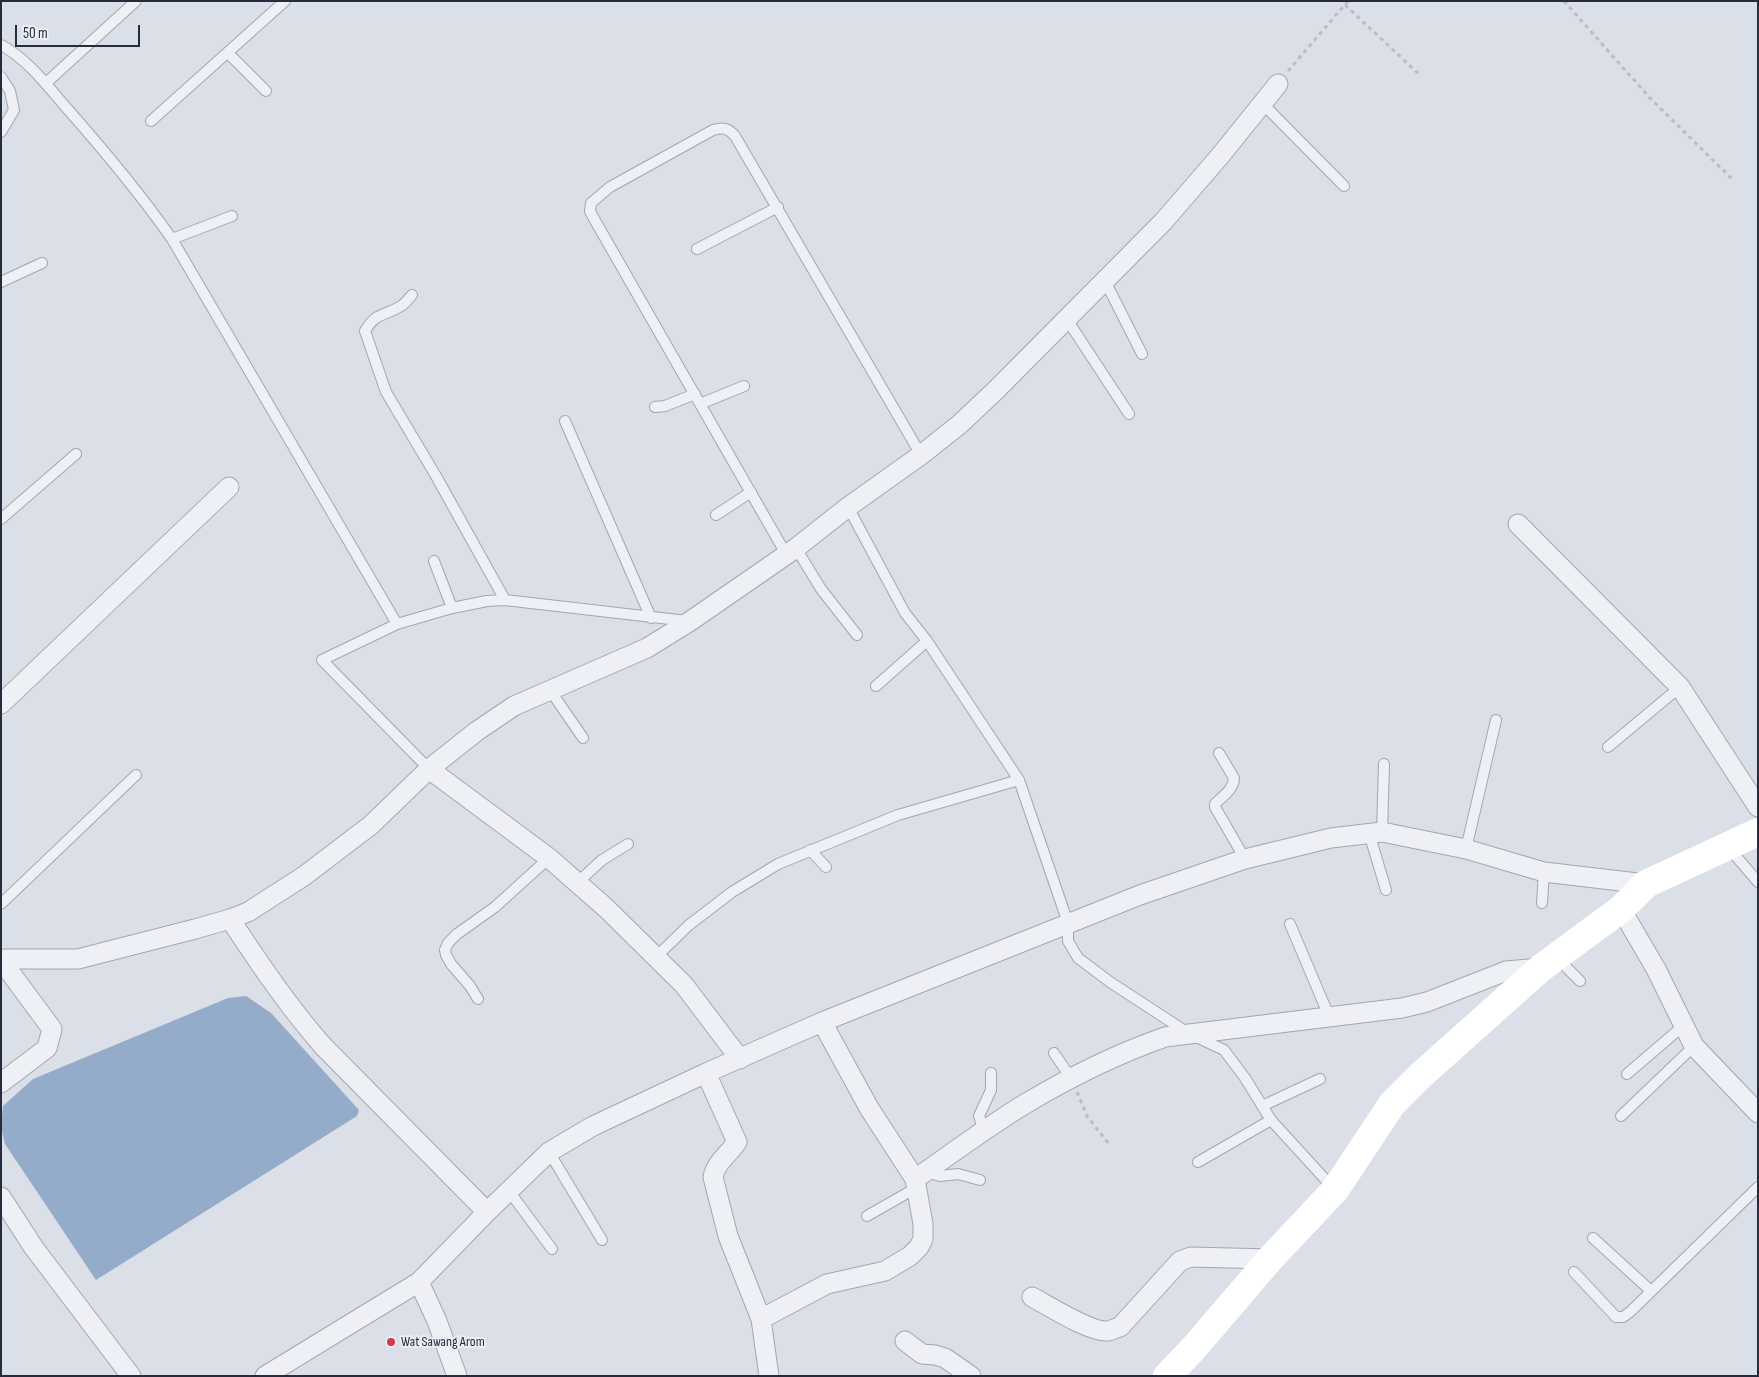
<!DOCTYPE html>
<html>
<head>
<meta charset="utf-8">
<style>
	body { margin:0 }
	#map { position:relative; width:1759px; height:1377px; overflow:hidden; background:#dbdfe7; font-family:"Sofia Sans Condensed",sans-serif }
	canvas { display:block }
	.frame { position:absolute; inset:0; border:2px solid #252c3d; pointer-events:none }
	.scale { position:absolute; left:15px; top:25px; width:125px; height:22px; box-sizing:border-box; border:2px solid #252c3d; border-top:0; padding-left:6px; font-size:15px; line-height:18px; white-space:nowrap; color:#252c3d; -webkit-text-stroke:4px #ebeef4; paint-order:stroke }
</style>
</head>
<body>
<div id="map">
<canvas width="1759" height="1377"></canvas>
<div class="frame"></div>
<div class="scale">50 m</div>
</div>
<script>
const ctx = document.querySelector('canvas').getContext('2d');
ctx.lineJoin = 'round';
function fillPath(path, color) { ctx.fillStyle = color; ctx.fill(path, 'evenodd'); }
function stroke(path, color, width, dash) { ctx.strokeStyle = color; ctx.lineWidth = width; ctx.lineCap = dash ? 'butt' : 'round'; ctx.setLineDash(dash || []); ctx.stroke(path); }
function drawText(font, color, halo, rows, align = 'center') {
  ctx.font = font + ' "Sofia Sans Condensed",sans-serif'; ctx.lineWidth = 4; ctx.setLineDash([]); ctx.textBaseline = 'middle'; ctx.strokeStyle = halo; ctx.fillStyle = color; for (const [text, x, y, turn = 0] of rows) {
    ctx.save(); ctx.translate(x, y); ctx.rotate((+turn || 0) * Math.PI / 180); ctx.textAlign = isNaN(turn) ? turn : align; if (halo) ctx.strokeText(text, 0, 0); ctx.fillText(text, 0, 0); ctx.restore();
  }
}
const water = new Path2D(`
	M246,996l25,17 88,97 -2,6 -261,164 -91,-136 -4,-17 2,-21 30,-27 195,-81z`);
const path = new Path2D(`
	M1564,1l85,96 84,83
	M1345,5l76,71
	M1288,71l60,-70
	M1077,1092l10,24 21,27`);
const lane = new Path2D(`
	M1,45c25,13 45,39 63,60 38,43 75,87 108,134l225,385
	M228,53l38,38
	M1,77l9,14 4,19 -13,22
	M46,83l90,-82
	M1262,103l82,83
	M151,121l134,-120
	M172,239l60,-23
	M697,249l81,-42
	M1105,281l37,73
	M1,282l41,-19
	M412,295c-3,3 -7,9 -11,11 -17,11 -24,5 -36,25l21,61 50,84 69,124
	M1066,318l63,96
	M700,404l44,-18
	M655,407l10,-1 30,-12
	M565,421l86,197
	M848,507l57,106 22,28 92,139 49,143v18l10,17 32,24 78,51 36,17 21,28 26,42 63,69
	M716,515l35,-23
	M1,519l75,-65
	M796,548l25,41 36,46
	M786,554l-193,-337 -3,-6 1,-8 19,-16 103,-57c10,-3 15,-2 22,6l186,319
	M434,561l18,47
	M876,686l51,-45
	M550,690l33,48
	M1608,747l72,-60
	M1219,753l15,25c0,11 -11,18 -19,26v3l30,52
	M429,769l-107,-109 75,-36 55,-16 35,-7 18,-1 182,21
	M1382,832l2,-68
	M1369,833l17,57
	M1728,847l30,35
	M1466,849l30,-129
	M810,850l16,17
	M577,883l25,-23 26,-16
	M1542,903l2,-31
	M1,904l135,-129
	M1290,924l39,92
	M656,957l33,-32 43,-33 46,-28 120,-49 121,-35
	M1556,957l24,24
	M478,999l-8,-13 -19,-22 -5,-9 -1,-5 3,-7 9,-9 38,-27 54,-49
	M1054,1053l17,25
	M1627,1074l56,-48
	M1262,1106l58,-27
	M1621,1116l73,-70
	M984,1132l-5,-16 12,-26v-17
	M549,1152l53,88
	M1198,1162l73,-42
	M925,1172l15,4 18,-2 22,6
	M509,1191l43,58
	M867,1216l49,-28
	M1593,1238l58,53
	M1574,1272l42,45h7l7,-5 128,-125`);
const street = new Path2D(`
	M1518,524l162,163 78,120
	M1,704l228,-217
	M429,769l120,89 57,50 78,77 56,74
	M1621,909l35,60 38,77 64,67
	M230,919c29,44 58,87 93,127l164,166
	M1,959h77l117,-30 35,-10 18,-7 56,-36 67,-51 58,-56 48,-38 37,-25 133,-58 42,-26 107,-74 52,-41 73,-52 39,-31 36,-34 167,-168 57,-66 58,-72
	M1,960l51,69 -5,19 -46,35
	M706,1073l31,69c-8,12 -21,20 -24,35l15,59 33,83 8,57
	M915,1179c36,-25 72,-52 110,-75 45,-27 92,-50 140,-67l237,-29 25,-6 79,-31 35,-3
	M1,1197l33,51 97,128
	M1032,1297c17,9 59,36 76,34 4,-1 8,-3 12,-4l60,-66 11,-4 79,2
	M761,1319l66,-35 58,-13 25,-15 9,-9 4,-8v-15l-8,-45 -46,-71 -47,-86
	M905,1341l17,13 13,1 10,3 26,18
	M265,1376l154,-94
	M457,1376l-20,-55 -18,-39 68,-70 62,-60 44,-26 113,-53 116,-51 318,-127 105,-36 86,-21 51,-6 84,17 78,23 102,12`);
const secondary = new Path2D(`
	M1167,1376l26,-27 77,-90 65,-69 57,-86 28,-28 121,-108 80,-59 25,-25 112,-52`);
const markers = [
	[391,1342,5,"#d33947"]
];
const poiNames = [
	["Wat Sawang Arom",401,1342]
];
fillPath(water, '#94abc9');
stroke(lane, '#a1a6b1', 12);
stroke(street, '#a1a6b1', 21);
stroke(path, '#babdc5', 3, [4, 4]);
stroke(lane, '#eef0f5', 10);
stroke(street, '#eef0f5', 19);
stroke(secondary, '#fff', 28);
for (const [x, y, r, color] of markers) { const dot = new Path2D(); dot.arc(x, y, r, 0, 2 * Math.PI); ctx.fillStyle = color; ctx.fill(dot); stroke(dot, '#ebeef4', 2); }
drawText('14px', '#252c3d', '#ebeef4', poiNames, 'left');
</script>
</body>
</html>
